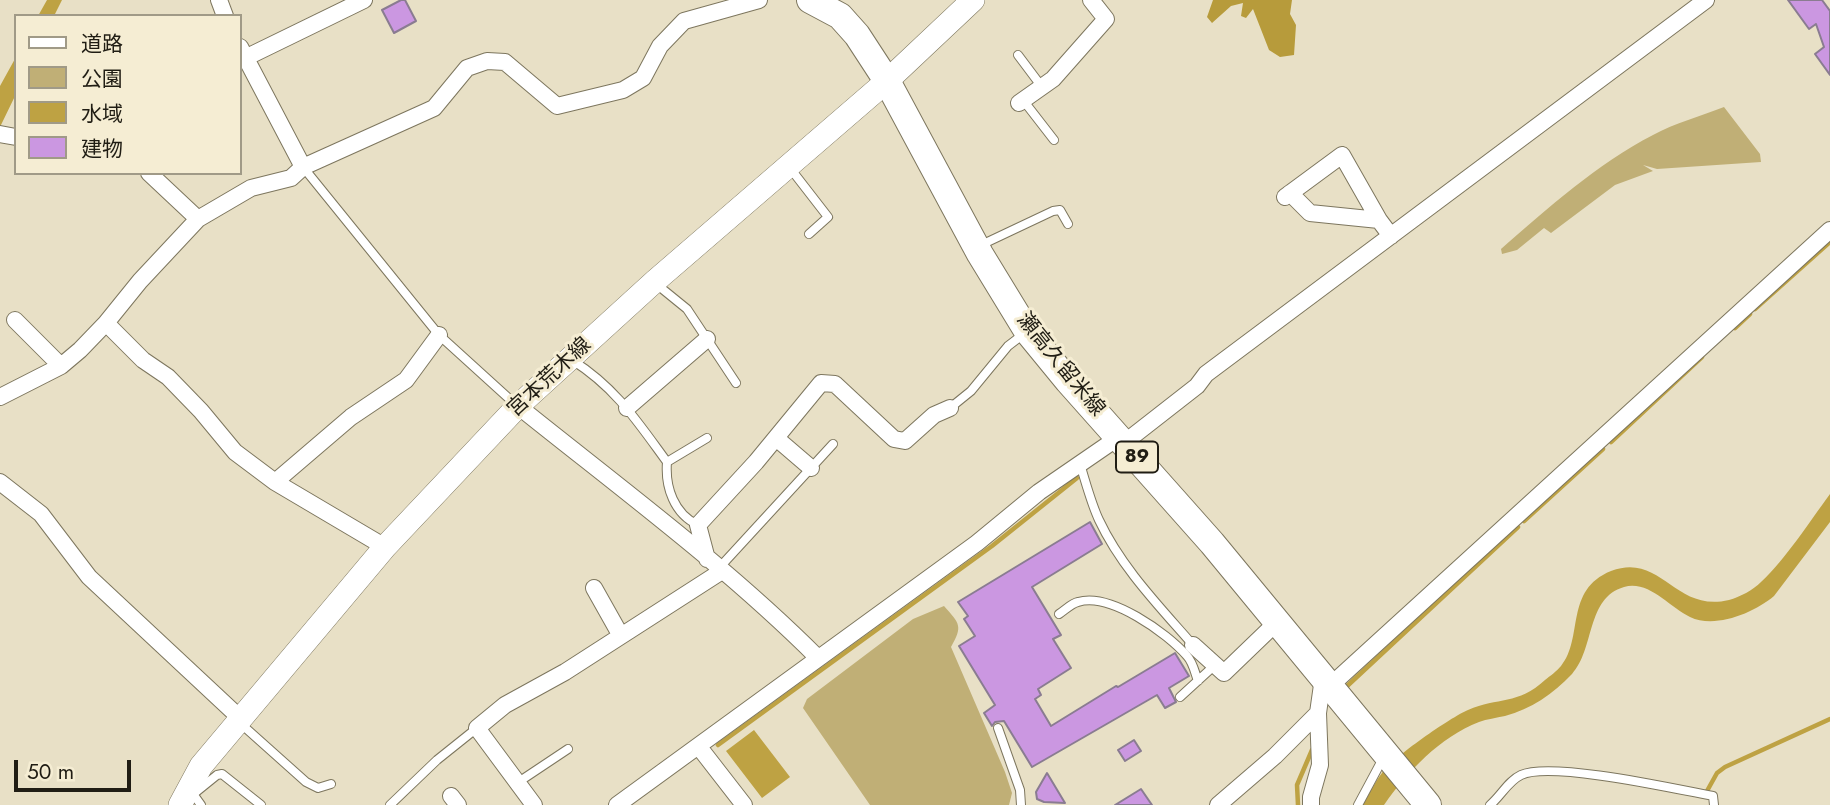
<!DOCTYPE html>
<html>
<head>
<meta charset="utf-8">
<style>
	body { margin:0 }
	#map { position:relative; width:1830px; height:805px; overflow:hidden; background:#e8e0c6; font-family:Jost,"Noto Sans JP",sans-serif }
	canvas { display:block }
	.legend { position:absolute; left:14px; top:14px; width:228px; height:161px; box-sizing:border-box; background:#f5edd3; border:2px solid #a09a87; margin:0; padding:9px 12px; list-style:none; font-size:21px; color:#201d14 }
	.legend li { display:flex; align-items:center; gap:14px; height:35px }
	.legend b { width:35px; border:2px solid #a09a87 }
	.scale { position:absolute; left:14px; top:760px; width:117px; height:32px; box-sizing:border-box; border:4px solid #201d14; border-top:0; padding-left:9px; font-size:21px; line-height:24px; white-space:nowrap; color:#201d14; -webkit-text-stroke:5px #f5edd3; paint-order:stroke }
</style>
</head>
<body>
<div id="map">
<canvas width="1830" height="805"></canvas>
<ul class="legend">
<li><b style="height:9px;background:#fff"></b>道路</li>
<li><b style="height:19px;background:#c0af76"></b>公園</li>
<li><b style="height:19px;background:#bea243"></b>水域</li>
<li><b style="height:19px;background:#cb97e1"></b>建物</li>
</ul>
<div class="scale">50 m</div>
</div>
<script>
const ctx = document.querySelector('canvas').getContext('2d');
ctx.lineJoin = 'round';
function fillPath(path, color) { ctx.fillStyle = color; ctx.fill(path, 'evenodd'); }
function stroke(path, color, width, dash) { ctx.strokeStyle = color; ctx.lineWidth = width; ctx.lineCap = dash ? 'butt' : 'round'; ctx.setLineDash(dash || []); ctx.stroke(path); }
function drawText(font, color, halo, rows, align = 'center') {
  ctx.font = font + ' Jost,"Noto Sans JP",sans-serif'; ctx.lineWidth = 6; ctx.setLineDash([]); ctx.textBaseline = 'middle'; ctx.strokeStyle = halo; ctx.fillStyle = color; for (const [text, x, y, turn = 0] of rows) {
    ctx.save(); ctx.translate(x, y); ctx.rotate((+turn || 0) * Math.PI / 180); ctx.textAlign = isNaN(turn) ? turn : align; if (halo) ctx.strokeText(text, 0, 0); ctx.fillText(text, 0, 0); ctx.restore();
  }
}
const green = new Path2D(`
	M1724,107l36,47 1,8 -104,7 -14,-4 10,6 -38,14 -64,48 -7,-5 -27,22 -15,4 -1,-5c47,-41 96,-85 152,-114 22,-12 48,-19 71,-28z
	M944,606c16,18 19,20 7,41l54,125 7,21 -3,12h-139l-67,-97 4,-9 106,-80z`);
const forest = new Path2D(`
	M1213,0h79l-2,14 6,11 -2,30 -14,2 -11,-7 -16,-41 -7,9 -5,-2 2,-13 -12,3 -19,17 -5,-6z`);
const water = new Path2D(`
	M47,0h15l-8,16h-16z
	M16,57v37l-16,33v-41z
	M1830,494v28l-56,74c-20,17 -59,33 -84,21 -21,-10 -41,-37 -66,-30 -38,11 -29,62 -52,87 -19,20 -41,35 -67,42 -9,2 -18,3 -26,6 -39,15 -72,50 -95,83h-21c6,-11 12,-23 19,-32 10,-15 69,-56 86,-63 30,-13 50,-5 77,-30 5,-4 12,-9 16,-14 23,-28 3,-76 50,-95 51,-19 63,42 118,29 11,-3 24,-10 32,-18 24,-22 49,-61 69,-88z
	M754,730l36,47 -28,21 -36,-47z`);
const stream = new Path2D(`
	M1755,309l75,-67
	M1735,328l15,-14
	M1611,442l91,-85
	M1524,521l79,-72
	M1345,688l173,-161
	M718,745l274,-199 85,-68
	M1707,791l10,-18 8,-6 105,-48
	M1298,805l-1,-20 15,-35`);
const building = new Path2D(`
	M401,0h4l11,21 -22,12 -12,-23z
	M1788,0h34l8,11v64l-15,-21 9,-7 -8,-23 -7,5z
	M1090,522l12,22 -70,43 29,48 -8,4 18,29 -33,21 3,6 -6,4 16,27 65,-40 2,1 57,-34 14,23 -20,12 7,14 -11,6 -8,-13 -125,72 -28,-46 -9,1 -3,4 -8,-13 11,-8 -36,-59 16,-10 -11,-17 4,-3 -10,-14z
	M1134,740l7,11 -16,10 -7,-11z
	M1047,773l18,30 -21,-1 -7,-3 -1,-7z
	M1141,789l11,16h-37z`);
const lane = new Path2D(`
	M1018,55l24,32
	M1023,100l31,40
	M303,167l136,168 76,69
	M790,168l38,49 -19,17
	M981,245l72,-34 7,-1 8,14
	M655,283l32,26 49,74
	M572,360c44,28 65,61 95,102
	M950,408l21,-17 37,-45 17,-13
	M1080,464c6,19 11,39 19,56 22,47 60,86 94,125
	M698,525c-24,-11 -33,-38 -31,-63l40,-24
	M719,568l114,-124
	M1059,614c6,-4 13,-11 19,-12 32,-10 89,31 109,54 6,6 8,17 11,25
	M1180,697l35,-32
	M240,723l66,59 12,6 13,-4
	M998,728l22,62 1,15
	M517,783l51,-34
	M191,791l10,14
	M196,792l21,-17 5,-1 39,31
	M390,805l47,-45 40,-32
	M1358,805l22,-41
	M1490,805c11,-9 18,-24 31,-30 30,-14 155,14 192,21l1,9`);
const street = new Path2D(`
	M219,0l6,16
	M240,47l63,120
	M245,58l119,-58
	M1019,103l34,-24 53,-60 -15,-19
	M0,134l16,3
	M149,173l49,46
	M1290,193l20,20 69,7
	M1285,197l57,-42 37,65 12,16
	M15,320l46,46
	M106,323l37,37 25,17 33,34 34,41 40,30 110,65
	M0,397l61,-31 19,-16 26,-27 34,-42 58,-62 53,-31 40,-10 12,-11 131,-59 33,-40 20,-7 18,1 52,44 66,-16 20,-12 17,-32 24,-25 75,-21
	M518,406c102,82 208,160 300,252
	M627,408l80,-69
	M776,438l35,30
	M1124,443l73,-57 9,-12 500,-374
	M0,482l41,32 48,63 151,141
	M275,482l76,-65 55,-37 33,-45
	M707,559l-9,-34 58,-63 65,-79 14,1 59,55 11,2 29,-26 16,-7
	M594,588l27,48
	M1193,645l31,28 53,-51
	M1330,686l500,-456
	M699,747l45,58
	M451,796l7,9
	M534,805l-57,-77 28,-23 60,-33 157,-101
	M617,805l360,-262 62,-51 80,-55
	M1218,805l57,-49 43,-43
	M1311,805v-8l9,-32 -2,-52 5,-35`);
const secondary = new Path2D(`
	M180,805l21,-39 184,-219 133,-141 136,-124 233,-201 86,-81`);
const primary = new Path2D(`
	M810,0l30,16 17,19 30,46 93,173 47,77 41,50 144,162 216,262`);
const shields = [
	[1137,457,42]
];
const shieldNames = [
	["89",1137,457]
];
const streetNames = [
	["瀬高久留米線",1060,365,51],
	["宮本荒木線",550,378,-43]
];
fillPath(green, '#c0af76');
fillPath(forest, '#b79b3b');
fillPath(water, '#bea243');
stroke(stream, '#bea243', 4.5);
fillPath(building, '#cb97e1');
stroke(building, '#8a7c91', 2);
stroke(lane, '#7d765e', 10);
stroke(street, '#7d765e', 18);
stroke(secondary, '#7d765e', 24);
stroke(primary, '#7d765e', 28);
stroke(lane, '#fff', 8);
stroke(street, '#fff', 16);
stroke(secondary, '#fff', 23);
stroke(primary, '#fff', 26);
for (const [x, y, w] of shields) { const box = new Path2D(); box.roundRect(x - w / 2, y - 15.5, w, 31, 5); ctx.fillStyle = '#f5edd3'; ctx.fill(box); stroke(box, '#201d14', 2); }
drawText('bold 19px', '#201d14', null, shieldNames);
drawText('21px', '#201d14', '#f5edd3', streetNames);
</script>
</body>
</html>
